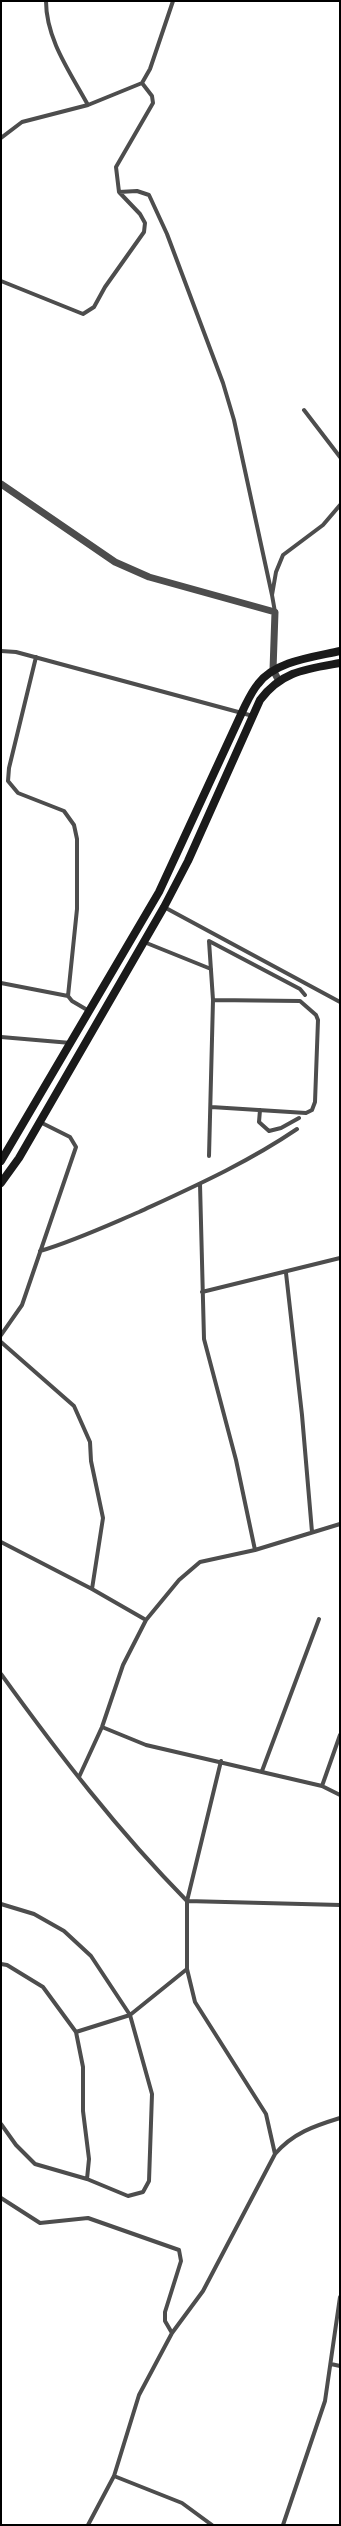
<!DOCTYPE html>
<html>
<head>
<meta charset="utf-8">
<style>
	body { margin:0 }
	#map { position:relative; width:341px; height:2526px; overflow:hidden; background:#fff; font-family:"DejaVu Sans",sans-serif }
	canvas { display:block }
	.frame { position:absolute; inset:0; border:2px solid #000; pointer-events:none }
</style>
</head>
<body>
<div id="map">
<canvas width="341" height="2526"></canvas>
<div class="frame"></div>
</div>
<script>
const ctx = document.querySelector('canvas').getContext('2d');
ctx.lineJoin = 'round';
function stroke(path, color, width, dash) { ctx.strokeStyle = color; ctx.lineWidth = width; ctx.lineCap = dash ? 'butt' : 'round'; ctx.setLineDash(dash || []); ctx.stroke(path); }
const minor = new Path2D(`
	M46,1c0,38 24,71 42,104
	M1,138l21,-16 66,-17 54,-22 8,-14 23,-68
	M119,192l18,-1 12,4 18,39 56,149 11,37 38,175
	M1,281l82,33 11,-7 11,-20 39,-55 1,-9 -5,-9 -21,-22 -3,-25 37,-64 -1,-7 -10,-13
	M304,410l36,47
	M275,612l-3,-17 4,-23 7,-17 40,-30 17,-20
	M1,651l15,1 237,64
	M36,657l-27,111 -1,13 10,12 46,18 10,14 3,14v70l-9,87 4,5 17,10
	M164,907l176,95
	M144,942l67,27
	M1,983l67,13
	M1,1037l70,6
	M211,1107l95,6 6,-3 3,-8 3,-82 -2,-5 -16,-14 -87,-1
	M260,1110l-1,12 10,9 12,-3 18,-10
	M209,1156l4,-156 -4,-59 91,48 5,6
	M200,1184l4,155 32,121 19,90
	M40,1251c34,-10 66,-25 99,-39 54,-25 108,-49 158,-83
	M286,1273l16,142 10,117
	M202,1292l138,-34
	M1,1335l21,-30 54,-158 -6,-10 -30,-15
	M1,1342l73,64 16,36 1,19 12,57 -11,71
	M1,1542l91,47 54,31
	M1,1674c57,79 117,157 186,227v68l8,33 71,112 9,40 -72,137 -31,42 -33,62 -25,81 -26,49
	M102,1727l44,18 176,41 18,9
	M221,1761l-34,140 153,4
	M262,1771l57,-152
	M79,1777l23,-50 21,-62 23,-45 33,-40 21,-18 55,-12 85,-26
	M322,1786l18,-51
	M1,1904l33,10 30,17 27,25 39,59 22,79 -3,87 -6,11 -15,4 -41,-17 -52,-15 -19,-19 -15,-21
	M1,1964l6,1 36,22 33,45 54,-17 57,-46
	M76,2032l7,35v44l6,48 -2,20
	M275,2154c18,-21 39,-28 65,-36
	M1,2198l39,25 48,-5 91,32 2,11 -16,51v9l7,12
	M331,2364l9,2
	M114,2476l68,27 30,22
	M283,2525l42,-124 15,-104`);
const tertiary = new Path2D(`
	M1,484l114,78 34,15 126,35 -2,58 6,11`);
const secondary = new Path2D(`
	M1,1161l158,-269 85,-184c4,-8 8,-17 14,-24 17,-23 56,-27 82,-33
	M1,1183l18,-25 145,-251 24,-46 72,-161c22,-29 46,-31 80,-37`);
stroke(minor, '#4d4d4d', 4);
stroke(tertiary, '#4d4d4d', 7);
stroke(secondary, '#1a1a1a', 8);
</script>
</body>
</html>
